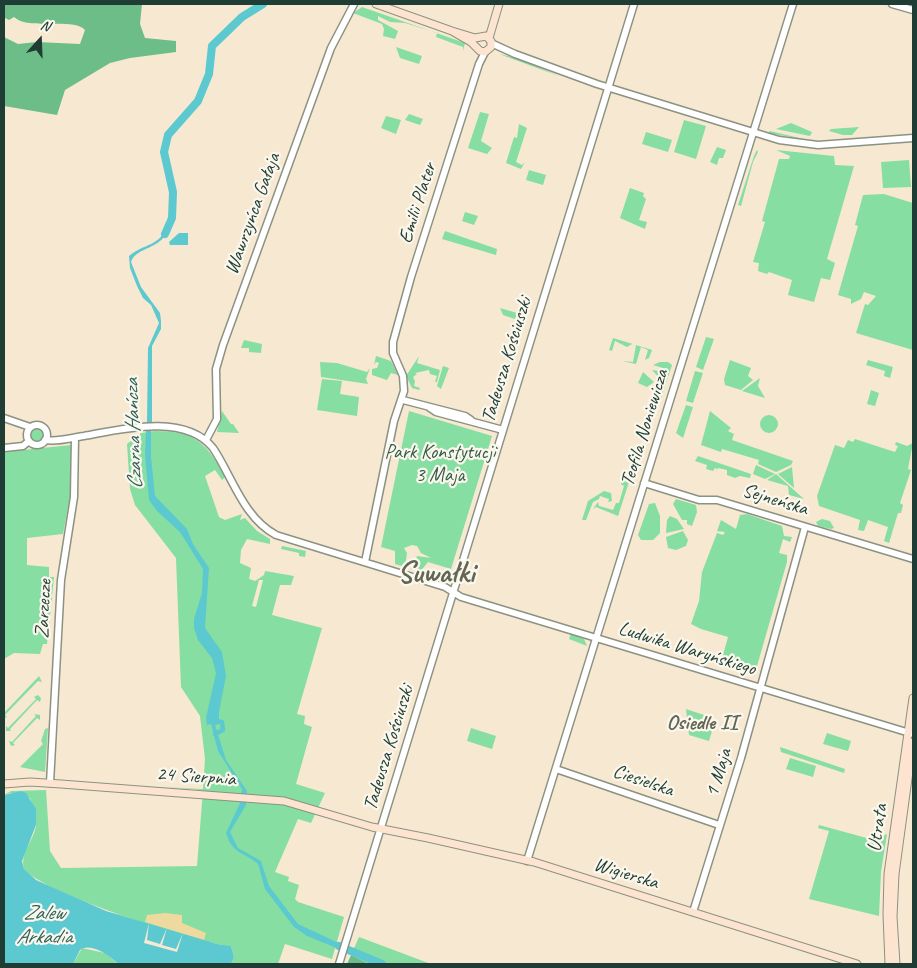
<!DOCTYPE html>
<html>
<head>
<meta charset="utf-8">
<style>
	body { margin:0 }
	#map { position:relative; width:917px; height:968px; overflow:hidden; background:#f7e8d1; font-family:Caveat,sans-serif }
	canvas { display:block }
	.frame { position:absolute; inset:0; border:5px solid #1f3d34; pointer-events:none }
	.north { position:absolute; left:15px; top:15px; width:50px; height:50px; -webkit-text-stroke:4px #fbf7ec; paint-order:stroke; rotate:20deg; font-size:14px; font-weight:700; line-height:20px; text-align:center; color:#1f3d34 }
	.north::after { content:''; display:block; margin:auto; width:18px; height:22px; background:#1f3d34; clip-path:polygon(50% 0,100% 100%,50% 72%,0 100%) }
</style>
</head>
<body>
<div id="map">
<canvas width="917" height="968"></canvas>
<div class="frame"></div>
<div class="north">N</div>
</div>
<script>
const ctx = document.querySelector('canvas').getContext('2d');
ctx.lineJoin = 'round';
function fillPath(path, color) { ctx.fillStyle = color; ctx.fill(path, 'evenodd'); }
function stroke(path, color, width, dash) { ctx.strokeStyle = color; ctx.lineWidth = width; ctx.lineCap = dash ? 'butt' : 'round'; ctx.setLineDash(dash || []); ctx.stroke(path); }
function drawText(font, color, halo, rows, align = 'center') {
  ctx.font = font + ' Caveat,sans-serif'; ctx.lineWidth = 4.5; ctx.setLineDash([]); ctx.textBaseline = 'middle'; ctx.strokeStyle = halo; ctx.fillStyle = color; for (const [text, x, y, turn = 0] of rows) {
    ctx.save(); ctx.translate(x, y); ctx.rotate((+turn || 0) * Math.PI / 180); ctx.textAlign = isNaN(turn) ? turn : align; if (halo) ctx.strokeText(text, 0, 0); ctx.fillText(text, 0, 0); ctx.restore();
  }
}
const green = new Path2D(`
	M362,7l103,36 -2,8v-4l-27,-10 1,-4 -32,-10 -15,-1 -12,-6v4l20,11 -3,8 -12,-3 1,-7 -2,-5 -29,-11z
	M396,47l26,9 -3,8 -19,-6z
	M499,54l18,4 42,18z
	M480,112l9,2 -8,27 11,7 -5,6 -19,-6z
	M409,114l14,5 -3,6 -15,-5z
	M386,116l15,4 -5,14 -15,-6z
	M684,120l22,6 -10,33 -22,-7z
	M791,123l21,9 -2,4 -34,-7z
	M519,124l8,4 -11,34 6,3 3,-3 -4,7 -15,-6 8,-26 3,1z
	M859,127l-7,8h-9l-14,-4 2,-2z
	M770,131l38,9 -40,-7z
	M646,132l26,8 -4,12 -26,-8z
	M717,147l9,3 -3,8h-4l-2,7 -7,-3z
	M757,150l1,2 -5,10 -12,44 -3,-1 16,-49z
	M776,150l58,6 1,9 19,1 -27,93 8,4 -5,17 -9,-2 -7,24 -26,-7 4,-15 -23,-8 -2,2 -9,-3 1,-8 -6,-1 12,-40 -3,-1 17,-62h10l1,-3z
	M909,160l2,27 -28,1 -2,-26z
	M529,170l17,5 -3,10 -17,-5z
	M630,188l14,5 -1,3 3,3 -7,21 8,2 -2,7 -25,-11z
	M884,194l29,9v147l-57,-17 9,-29 3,1 8,-9 -12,-4 -3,7 -10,5v-5l-13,-4 20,-69 -3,-1 8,-30z
	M465,212l13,4 -4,9 -12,-4z
	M445,231l52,18 -1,6 -54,-16z
	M500,308l17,5 -2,6 -12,-4z
	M706,337l8,2 -11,31 -7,-3z
	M613,338l20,6h-1l-5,3 -12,-6 -3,10 -3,-1z
	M244,340l18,4 -1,9 -12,-1v-4h-8z
	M636,345l16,5 -3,8 -4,2 3,-10 -7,-3 -5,17 -14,-3 11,1z
	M376,356l15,5 7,14 -7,-2 -4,7 -15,-5v-6l5,-1 2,-5 -3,-1 -2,3z
	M419,356l-2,7 23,7 -3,12h-2l2,-6 -7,-2 -1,-4 -14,3 2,1 -4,3 2,4 -1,5 6,2 -1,2 -7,-2 -6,-12z
	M730,360l21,8 -3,8 5,4 -12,10 -16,-5 -1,-6z
	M868,360l25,7 -3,11 -6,-2 1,-5 -19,-6z
	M320,362l17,1 30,9 3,-4 -4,11 2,5 -47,-7z
	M660,362h8l4,3 -13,39 5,-21 -12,-13 13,2 1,-3 -13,-4z
	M443,366l6,2 -8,21 -4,-3z
	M695,371l8,2 -10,30 -7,-2z
	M643,372l11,10 -7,5 -9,-4z
	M760,378l-2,8 7,12 -23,-7z
	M322,379l20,2 -2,13 19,3 -2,19 -40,-6z
	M871,390l8,3 -4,13 -8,-2z
	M686,405l7,2 -10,31 -7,-5z
	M222,411l9,13h2l6,9 -22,-1z
	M409,411l83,25 -41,133 -23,-7 -8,10 -9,-3 1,-3h2l3,-10 14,2 -10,-5 -4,-7 -5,-1 -8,3 3,5 -2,14 -10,-3v-13l-14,-4z
	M710,411l21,17 -3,3 6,3 -2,6 61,21 -2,4 -15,7 -18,-8 1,-4 -37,-11 -1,3 -20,-7z
	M760 424a9 9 0 1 1 18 0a9 9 0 1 1-18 0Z
	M31 435a6 6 0 1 1 12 0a6 6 0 1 1-12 0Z
	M155,431c40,0 52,12 70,46l-3,3 -7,-10 -10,6 14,41 6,3 17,-6 -2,6 5,-2 12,13 13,8v5l-23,-5 -6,11 -1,13 11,5 -2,11 6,2 9,-6 1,-4 29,5 -3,9h-11l-8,30 50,13 -25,86 8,2 -1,8 8,3 -16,57 29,9 -14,30 -13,-4 -23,53 14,5 -1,4 11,4 -4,14 3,3 46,15 -12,42 -47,-15 -7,20h-47l3,-7 -3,-11c-33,-2 -190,-54 -207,-77 -4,-17 9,-27 12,-43 1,-9 -3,-19 -6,-28l-20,-5 -6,2 7,-4 35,-1 4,61 11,17 136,-2 6,-76 -42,-3 42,2 2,-30 -5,-43 -19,-29 -5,-129 -41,-53 -5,-16 -3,-45 14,-11zM259,580h4l-7,27 -4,-1z
	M855,439l40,13 3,-6 -3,-1 1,-3 11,4 6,-3 -5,26 3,1 -11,33 3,2 -2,8h-3l-9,30 -5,-2 4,-14 -20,-7 -4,11 -6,-1 2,-10 -41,-14 -2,-10 18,-51 9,3 4,-8 5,2z
	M71,445v46l-8,43 -36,4v27l22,2v10h5l-7,67h-4l-3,10 -26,-1 -10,6v-207z
	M698,456l53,18 -1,4 -10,-2 -5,2 -8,-3v-5l-9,-2 -2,4 1,-3 -2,-1 -2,3 -7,-2 1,-4 -12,-4z
	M756,465l19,9 -10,5 -12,-5z
	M792,467l2,21 -16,-14z
	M776,474l28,25 -15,-4 -1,-9 -21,-6z
	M622,480l7,2 -11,34 -22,-9 -3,2 5,-7 1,4 14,4 3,-7h3l5,-17 -3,-2z
	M604,491l7,2 1,8 -4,1 1,-3 -9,-3 -1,3 -6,3 -7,18h-4l6,-19z
	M676,499l20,6 1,7 -5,14 -5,-2v-4h-5l-9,-16z
	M655,503l5,13v17l-7,7h-12l-3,-5 11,-31z
	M747,514l35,12 2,10 8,1 -2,5 -7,-3 -4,14 8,2v7l-32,111 -34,-11 7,-25 -27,-8 -10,-5 8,-23 3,-29 15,-39 6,2 2,-3 -8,-1 4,-11 15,9 4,-14z
	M670,516l7,3 7,10 -18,4 1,-13z
	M822,519l8,2 4,7 -3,1 -13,-3 -2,-4z
	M683,531l5,9 -2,6 -10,4 -8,-2 -2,-11z
	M282,546l24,5 -1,6 -6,-1v-3l-18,-4z
	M571,633l13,6 3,7 -18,-7z
	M39,676l3,6 -4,-1 -33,34 2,2 -3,1v-5z
	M38,695l3,3 -1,4 -3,-2 -27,29 1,2h-5v-5l2,2 28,-29 -2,-2z
	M686,709l18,6 -1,3 12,3 -6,20 -20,-6z
	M34,714l6,1v5l-3,-2 -24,25 2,2 -4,1 -2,-5 3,1 24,-26z
	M48,728l-3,44 -25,-5 23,-23 -2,-3 4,-12z
	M471,728l25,8 -4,13 -25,-8z
	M827,733l24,8 -3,10 -25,-7z
	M780,747l65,22 -1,4 -63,-21z
	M790,758l26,8 -3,11 -27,-8z
	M819,825l55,15 13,-6 -6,38 -2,44 -70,-17 20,-68 -11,-3z
	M359,937l72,27h-62l-18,-9z
	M82,948l23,5 13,11h-45z`);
const forest = new Path2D(`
	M4,4h138l-2,20 5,14 31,3v11l-46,6 -20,5 -45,27 -8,25 -53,-9v-69l14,7 19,-2 43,2 5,-14c-12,-13 -56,1 -71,-13l-5,3 -4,-2z
	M351,955l18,9h-22z`);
const sand = new Path2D(`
	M165,913l17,2v8l24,10 -2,7 -59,-18 2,-7z`);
const water = new Path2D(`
	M170,226c-8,25 -34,20 -39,36l10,25 19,26 1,8v8l-9,17v77l3,1 -4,6v27l4,39 32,33 6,15 16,24 -4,60 17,24 4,24 -7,36v12l-4,1 1,3 10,32 21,31 -1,14 -16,27 8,16 23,13 8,25 29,38 47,22 -1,5 -37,-15 -13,-9 -29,-38 -7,-25c-15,-13 -25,-9 -32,-31l14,-30 2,-14 -24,-38 -7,-27 -4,1 -1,-7 10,-45 -4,-15 -14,-18 -4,-12v-9l8,-26 1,-24 -23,-37 -23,-21 -8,-11 -4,-45 1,-24 -3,-6 4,-2 1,-75 11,-25 -8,-18 -8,-7 -6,-12 -7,-18 -1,-12c16,-13 29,-9 38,-29z
	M179,233h9v12h-18l-1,-3z
	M21,791l5,2 10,16v16l-14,36 2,8 12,11 70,31 111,33 14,2 3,11 -3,7h-113c-8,-8 -27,-22 -38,-14l-7,14h-69v-169z`);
const pier = new Path2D(`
	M149,923l-2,17 13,4 7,-16 -5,17 14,4 7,-16 -6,19 -33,-9z`);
const canal = new Path2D(`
	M214,721l8,1 1,8 -8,4`);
const river = new Path2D(`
	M165,234l7,-16 1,-26 -9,-40 4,-17 30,-34 11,-27 3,-28 30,-29 21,-13
	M339,946l43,18`);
const tertiary = new Path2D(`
	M892,4l21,6
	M491,43l24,11 82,30 182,56 39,5 95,-7
	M403,400l62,16 6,4
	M430,408l6,4 67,18
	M4,418l26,9
	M27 435a10 10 0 1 1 20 0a10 10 0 1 1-20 0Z
	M45,440c14,2 25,-2 39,-4 38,-7 101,-23 129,12 20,30 30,69 63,87l169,52 16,10 452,137
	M206,440l11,-21 -1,-50 7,-24 108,-297 23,-44
	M4,448l19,-2 6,-5
	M644,483l55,17h18l196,59
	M365,562l29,-141 10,-30 -1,-15 -10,-23v-11l18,-65 68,-213 6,-12
	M556,769l163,56
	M50,783l11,-203 13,-83 1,-59
	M527,861l266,-857
	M693,912l48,-154 64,-231
	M339,964l295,-960`);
const secondary = new Path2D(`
	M376,4l76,27 23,7 11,-2 5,5v6l-6,5 -5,-1 -9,-9 -19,-11
	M489,38l10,-34
	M4,784l26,-2 31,2 223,17 88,26 56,11 106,24 323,102
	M889,964l-2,-50 1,-40 25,-176
	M896,964l-3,-47 2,-43 18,-132`);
const streetNames = [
	["Emilii Plater",418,203,-72],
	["Wawrzyńca Gałaja",253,214,-70],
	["Tadeusza Kościuszki",507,360,-73],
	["Teofila Noniewicza",645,428,-73],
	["Sejneńska",775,500,17],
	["Zarzecze",44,609,-87],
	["Ludwika Waryńskiego",687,649,17],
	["Tadeusza Kościuszki",389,748,-73],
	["1 Maja",719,773,-73],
	["24 Sierpnia",196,777,4],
	["Ciesielska",643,781,19],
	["Utrata",878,828,-82],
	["Wigierska",626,874,17]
];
const parkNames = [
	["Park Konstytucji",440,453],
	["3 Maja",440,476]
];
const waterNames = [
	["Czarna Hańcza",134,434,-92],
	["Zalew",44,913],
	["Arkadia",44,937]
];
const neighbourhoodNames = [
	["Osiedle II",702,723]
];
const townNames = [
	["Suwałki",436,574]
];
fillPath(green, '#86dea2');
fillPath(forest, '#6cbd88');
fillPath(sand, '#eeda9e');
fillPath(water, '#5cc9d0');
fillPath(pier, '#f7e8d1');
stroke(canal, '#5cc9d0', 4.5);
stroke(river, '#5cc9d0', 8);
stroke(tertiary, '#8b9282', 9);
stroke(secondary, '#8b9282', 9);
stroke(tertiary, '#fff', 6);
stroke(secondary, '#fde4d1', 7);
drawText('20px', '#1f3d34', '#fbf7ec', streetNames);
drawText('20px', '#345d4a', '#fbf7ec', parkNames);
drawText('italic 21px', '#2e605b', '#fbf7ec', waterNames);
drawText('bold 21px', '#616655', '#fbf7ec', neighbourhoodNames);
drawText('bold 30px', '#616655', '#fbf7ec', townNames);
</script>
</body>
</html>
